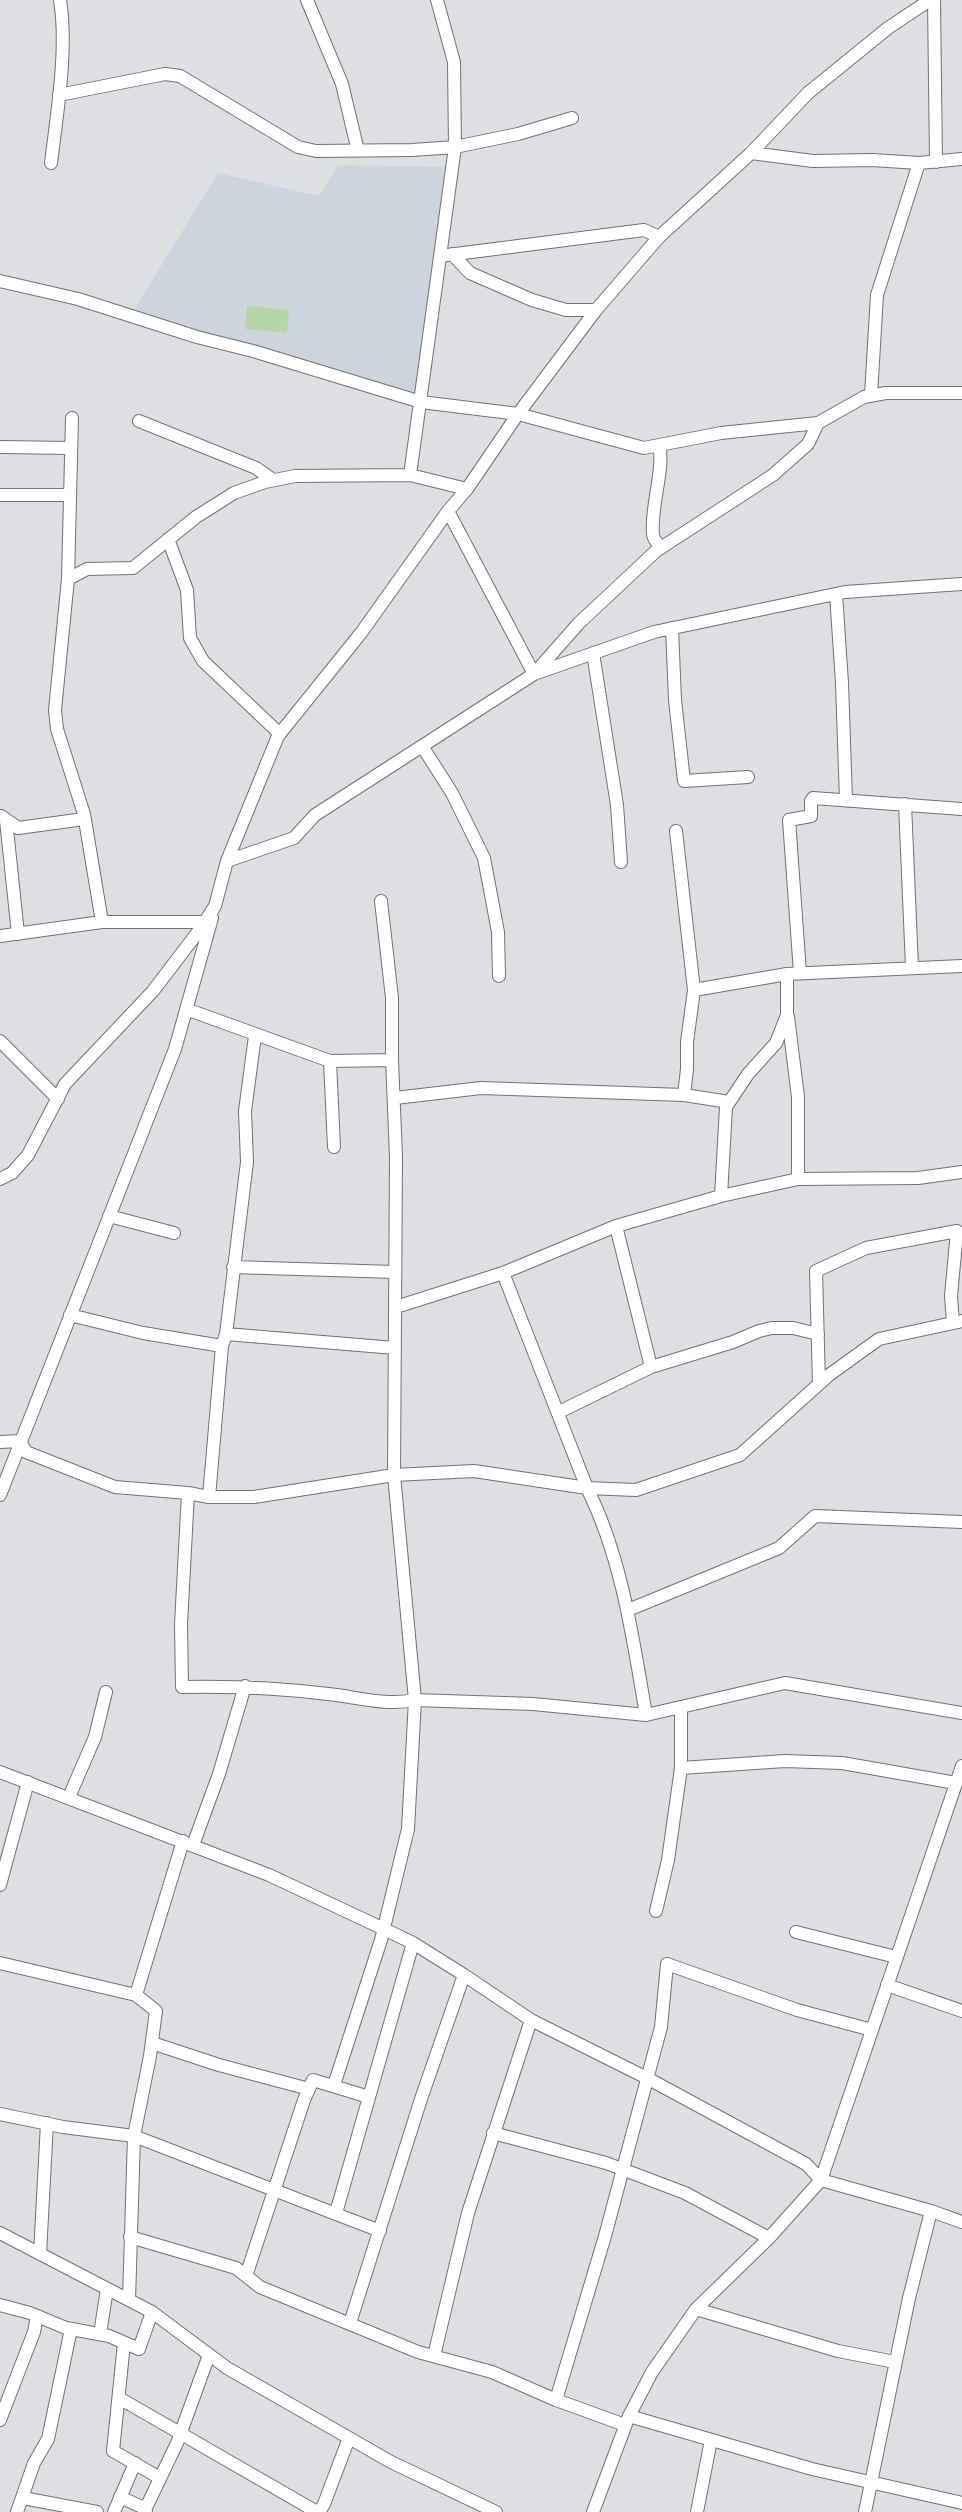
<!DOCTYPE html>
<html>
<head>
<meta charset="utf-8">
<style>
	body { margin:0 }
	canvas { display:block; background:#dddfe3 }
</style>
</head>
<body>
<canvas width="962" height="2512"></canvas>
<script>
const ctx = document.querySelector('canvas').getContext('2d');
ctx.lineJoin = 'round';
function fillPath(path, color) { ctx.fillStyle = color; ctx.fill(path, 'evenodd'); }
function stroke(path, color, width, dash) { ctx.strokeStyle = color; ctx.lineWidth = width; ctx.lineCap = dash ? 'butt' : 'round'; ctx.setLineDash(dash || []); ctx.stroke(path); }
const built = new Path2D(`
	M338,165l109,2 -27,235 -291,-84 89,-145 101,23z`);
const green = new Path2D(`
	M247,306l42,4 -2,23 -42,-4z`);
const minor = new Path2D(`
	M307,0l35,84 16,67
	M934,0l2,162
	M59,95l106,-21 15,2 118,71 18,4 96,-1 43,-3 63,-13 54,-16
	M751,153l62,8 59,-1 47,3 43,-4
	M51,163c6,-50 17,-114 9,-163
	M452,254l18,19 62,27 34,10h30
	M440,256l204,-26 15,7
	M0,281l78,18 119,38 56,14 168,51 97,12 126,34 77,-15 97,-10
	M871,395l6,-100 42,-132
	M139,421l117,47 17,12
	M659,446c6,21 -9,63 -6,88 0,5 5,10 8,14
	M0,447l71,1
	M410,475l57,14
	M0,495h69
	M448,511l86,163 45,-51 77,-72 117,-76 35,-31 10,-21 46,-26 22,-4h76
	M168,539l19,51 3,48 13,23 77,73
	M68,579l4,-161
	M836,594l6,89 4,117
	M672,628l3,72 9,81 64,-4
	M593,653l24,152 4,57
	M422,746l30,47 32,65 14,74 1,44
	M905,804l7,163
	M1,816l17,12 66,-9
	M6,820l12,114
	M676,831l18,159 -7,52v27l-3,26
	M227,861l67,-23 21,-23 219,-141 120,-42 191,-40 117,-8
	M381,901l11,97v62
	M102,922h103
	M0,936l102,-14 -18,-108 -27,-85 -2,-19 13,-131 19,-10 46,-1 63,-51 38,-24 31,-11 30,-6 115,-1 45,-328 -1,-85 -17,-62
	M800,973l-11,-153 22,-4v-15l2,-3 149,11
	M694,990l93,-16
	M186,1009l144,52 62,-1 4,97 -2,318 21,225 -7,129 -27,111 -47,145
	M788,1017l10,80v82
	M0,1041l58,58
	M330,1061l4,86
	M395,1098l86,-10 203,7 45,7
	M0,1179l12,-6 16,-18 37,-71 88,-93 48,-63 14,-22 12,-45 51,-125 83,-103 87,-122 19,-22 51,-75 78,-104 63,-73 92,-84 57,-60 80,-65 42,-28
	M721,1196l77,-17 120,-1 44,-6
	M109,1216l65,17
	M616,1226l35,141
	M233,1267l162,5
	M503,1273l84,215c35,70 46,151 59,227
	M396,1307l107,-34 113,-47 105,-30 5,-89 22,-33 28,-31 11,-28v-41l175,-8
	M70,1315l73,18 79,13
	M226,1334l169,14
	M819,1384l-3,-113 50,-23 91,-17 -6,65 2,27
	M559,1412l92,-45 82,-25 26,-11 13,-3h21l25,6
	M0,1442l20,-1 6,11 89,35 73,6 21,4h45l140,-22 80,-4 113,17 49,2 104,-35 89,-80 50,-36 83,-18
	M188,1493l-7,131 1,63c49,-1 97,1 146,7 29,3 58,12 87,6l118,4 113,11 139,-32 177,30
	M0,1495l175,-446 37,-131
	M209,1497l13,-151 4,-12 21,-172 -2,-51 10,-75
	M628,1610l151,-62 36,-32 147,6
	M681,1768l104,-7 57,2 114,20
	M0,1772l269,103 115,54 29,14 51,32 67,45 116,58 159,86 15,16 110,31 31,11
	M69,1797l26,-60 11,-45
	M193,1845l26,-71 26,-88
	M0,1885l28,-103
	M656,1911l12,-51 13,-92v-61
	M796,1932l100,25
	M0,1963l136,32
	M887,1985l75,26
	M152,2043l67,22 90,24
	M0,2114l63,13 71,9 246,95
	M493,2133l113,30 79,30 84,45
	M336,2213l77,-270
	M0,2233l152,79 75,56 164,94 105,50
	M130,2237l106,31 24,19 158,65 74,20 64,28 69,25
	M40,2254l7,-131
	M246,2276l58,-176 9,-20 56,17
	M129,2300l5,-164 16,-80 6,-45 -20,-16 47,-154
	M0,2305l30,8 36,15 43,8 30,13 13,-37
	M696,2309l142,42 57,11
	M350,2323l71,-224 43,-124
	M100,2334l7,-45
	M124,2343l-11,108 47,27
	M434,2356l34,-143 63,-193
	M119,2398l198,114
	M556,2400l49,-164 56,-209 6,-63 130,46 75,20
	M629,2416l183,53 150,34
	M0,2420l34,-88 3,-16
	M120,2497l22,10 4,5
	M23,2498l74,14
	M17,2512l17,-49 14,-24 23,-110
	M114,2512l21,-49
	M144,2512l33,-69 32,-88
	M319,2512l5,-8 25,-66
	M593,2512l36,-96 23,-44 44,-63 73,-71 52,-58 141,-414
	M697,2512l14,-72
	M865,2512l44,-214 22,-87`);
fillPath(built, '#ced4de');
fillPath(green, '#b6d6a7');
stroke(minor, '#707275', 14);
stroke(minor, '#fff', 12);
</script>
</body>
</html>
